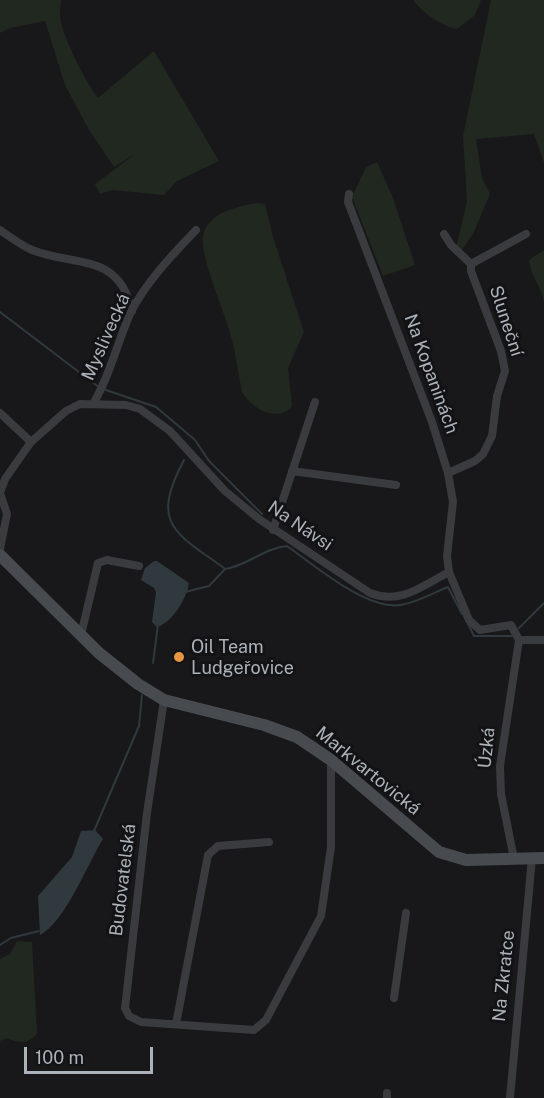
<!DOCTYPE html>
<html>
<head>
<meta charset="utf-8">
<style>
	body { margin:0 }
	#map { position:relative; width:544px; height:1098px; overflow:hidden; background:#18181a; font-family:"Public Sans",sans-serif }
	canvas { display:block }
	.scale { position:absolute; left:24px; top:1047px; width:129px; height:27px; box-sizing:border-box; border:3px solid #abb2b9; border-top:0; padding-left:8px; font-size:18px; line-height:21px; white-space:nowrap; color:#abb2b9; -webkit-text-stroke:4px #131315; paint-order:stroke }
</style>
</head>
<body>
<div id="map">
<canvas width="544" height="1098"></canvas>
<div class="scale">100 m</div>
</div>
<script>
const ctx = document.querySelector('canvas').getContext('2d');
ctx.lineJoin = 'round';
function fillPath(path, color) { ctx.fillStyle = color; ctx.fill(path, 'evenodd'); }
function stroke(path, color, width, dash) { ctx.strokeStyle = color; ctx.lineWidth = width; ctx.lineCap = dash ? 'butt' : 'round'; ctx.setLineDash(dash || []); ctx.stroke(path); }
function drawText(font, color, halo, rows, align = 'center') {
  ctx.font = font + ' "Public Sans",sans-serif'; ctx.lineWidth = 6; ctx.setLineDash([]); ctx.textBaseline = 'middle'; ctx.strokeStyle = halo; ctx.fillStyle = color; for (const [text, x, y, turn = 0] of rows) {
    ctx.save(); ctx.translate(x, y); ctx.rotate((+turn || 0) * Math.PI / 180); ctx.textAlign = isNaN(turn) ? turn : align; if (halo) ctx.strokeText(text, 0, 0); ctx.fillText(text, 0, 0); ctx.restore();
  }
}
const green = new Path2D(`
	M0,0h61c0,6 -1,9 -1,14 -1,17 27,70 38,84l56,-47 65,110 -42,20 -13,14 -52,-5 -12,4 -5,-10 40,-30 -21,13 -25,-37 -24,-45 -20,-64 -35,7 -10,5z
	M413,0h68l-6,15 -18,14c-15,-2 -35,-17 -44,-29z
	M491,0h53v163l-10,-29 -58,5 6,39 8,16 -17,40 -12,17 -5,-3 11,-47 -4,-65z
	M377,162l16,36 22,67 -32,11 -31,-79 14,-30z
	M258,203l7,1 8,33 31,95 -16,36 4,38c-15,18 -41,2 -50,-14 -4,-20 -6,-40 -12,-59 -5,-20 -31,-79 -27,-97 5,-24 35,-30 55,-33z
	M544,250v51c-3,-15 -14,-26 -15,-41z
	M17,941l15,1 5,92c-10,10 -17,10 -30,4l-7,3v-82l10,-5z`);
const water = new Path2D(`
	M154,561h3l32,22c-2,15 -17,40 -32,44l-5,-5 4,-30 -2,-4 -13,-8 4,-12z
	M95,830l8,9c-16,26 -38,83 -63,96l-2,-39 34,-39 9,-26z`);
const stream = new Path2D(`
	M0,312l100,76 56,19 39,33 14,21 53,53
	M184,460c-34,64 -10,72 40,108
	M185,592l24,-6 16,-17c22,-3 39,-21 62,-23 27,19 79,64 113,59 16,-2 33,-12 48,-18l14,27
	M468,624l6,12h38
	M519,628l25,-25
	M153,663l5,-39
	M94,831l45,-105 3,-31
	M0,945l11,-7 28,-7`);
const street = new Path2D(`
	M349,194l-1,8 84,220 16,51 5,29 -6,54 2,16 20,48 11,10 31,-5 8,15h25
	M0,230c10,7 21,15 32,20 43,17 87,2 100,61
	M444,234l7,11 20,19v7l30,80 4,20 -8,25 -5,40 -9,18 -8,7 -27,12
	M471,264l55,-30
	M93,404c17,-28 24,-61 37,-90 15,-31 43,-60 66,-84
	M0,413l31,29
	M292,471l104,14
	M273,530l42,-128
	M0,549l7,-35 -7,-21 5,-14 26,-37 35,-31 14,-7 46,1 14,4 30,22 55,60 34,28 111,74c31,12 52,-7 79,-21
	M81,635l17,-72 9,-3 32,6
	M164,700l-17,113 -22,195 4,8 12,6 113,8 12,-10 55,-104 10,-69v-87
	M514,859l-13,-65 -1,-28 19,-126
	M394,998l12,-85
	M176,1024l32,-169 10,-9 51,-4
	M387,1093v5
	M510,1098l22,-240`);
const secondary = new Path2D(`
	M0,555l99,98 39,31 26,16 100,25 33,12 34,23 108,92 27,8 78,-2`);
const markers = [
	[179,657,6,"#e89542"]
];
const streetNames = [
	["Sluneční",506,321,72],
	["Myslivecká",106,337,-66],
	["Na Kopaninách",431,374,70],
	["Na Návsi",300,526,34],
	["Úzká",487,748,-84],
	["Markvartovická",368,771,39],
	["Budovatelská",123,880,-83],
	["Na Zkratce",504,976,-84]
];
const poiNames = [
	["Oil Team",191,647],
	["Ludgeřovice",191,668]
];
fillPath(green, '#202820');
fillPath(water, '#2f393e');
stroke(stream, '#2f393e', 2);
stroke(street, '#393b3f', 8);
stroke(secondary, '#474a4f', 12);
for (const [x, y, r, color] of markers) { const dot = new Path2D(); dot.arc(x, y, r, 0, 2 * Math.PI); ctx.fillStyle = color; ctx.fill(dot); stroke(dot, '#131315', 2); }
drawText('18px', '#abb2b9', '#131315', streetNames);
drawText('18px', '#abb2b9', '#131315', poiNames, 'left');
</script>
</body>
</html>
